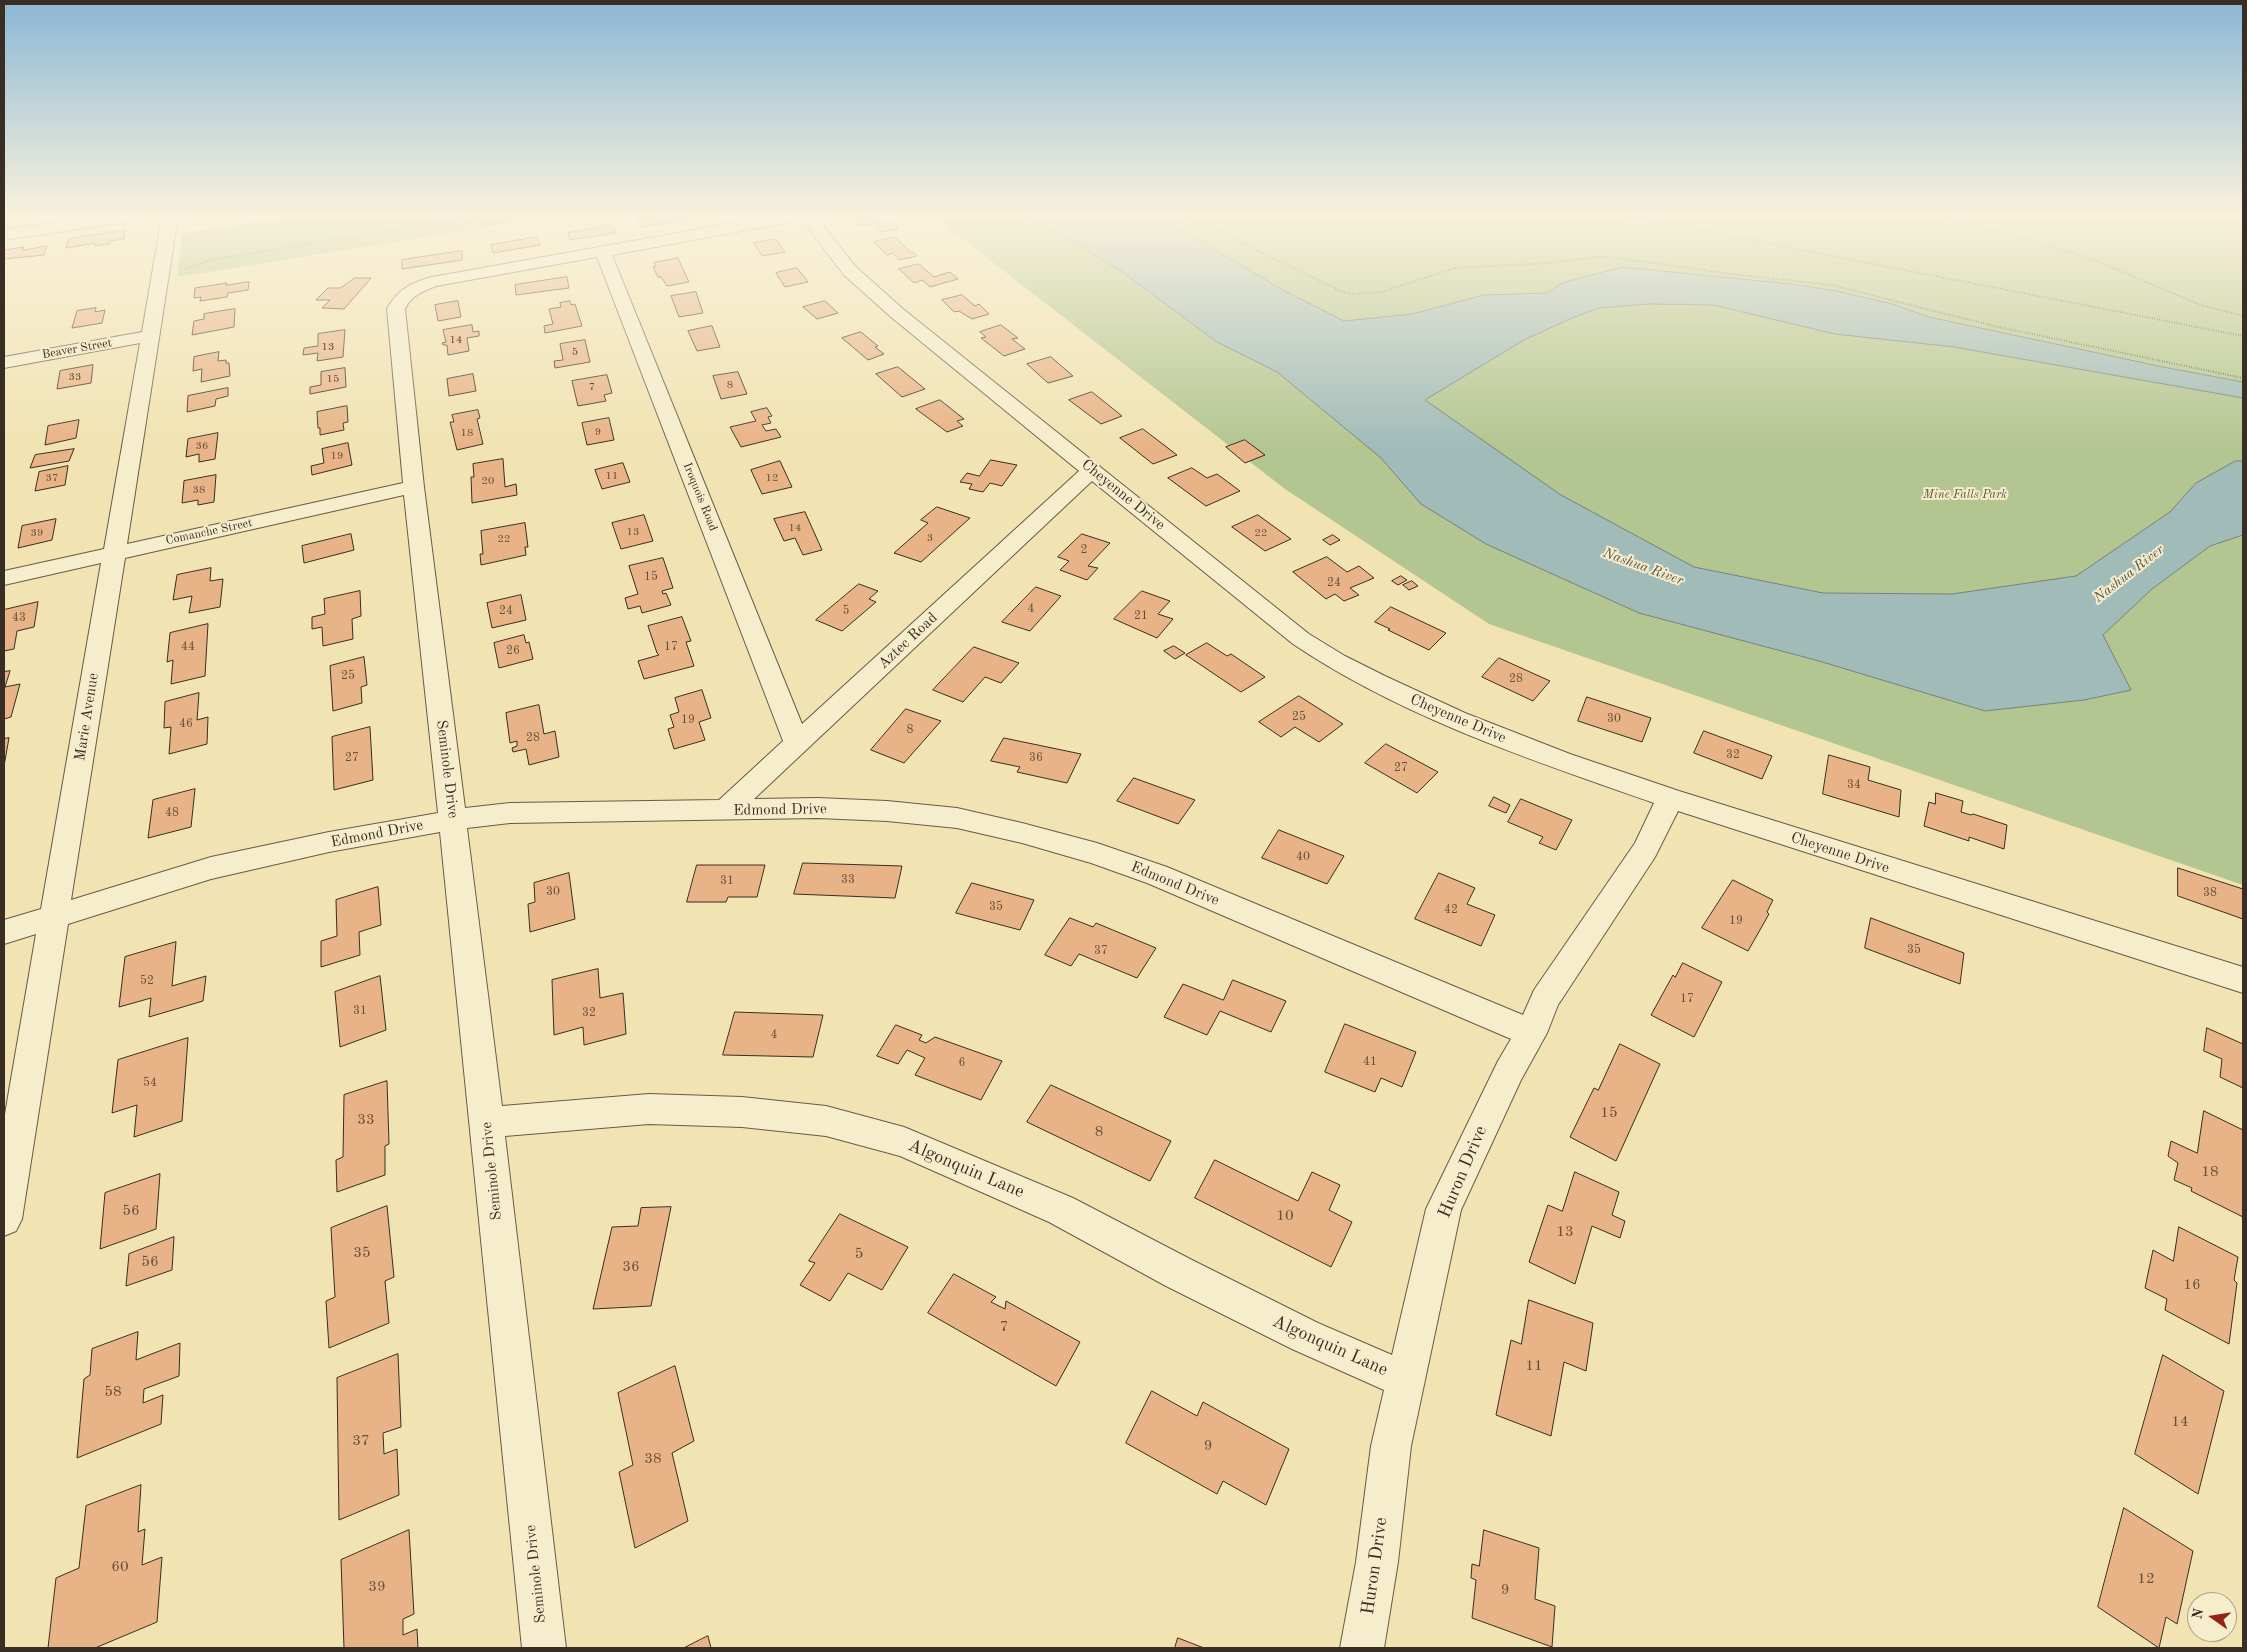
<!DOCTYPE html>
<html>
<head>
<meta charset="utf-8">
<style>
	body { margin:0 }
	#map { position:relative; width:2247px; height:1652px; overflow:hidden; background:#f1e3b2; font-family:"Old Standard TT",serif }
	canvas { display:block }
	.frame { position:absolute; inset:0; border:5px solid #392e23; pointer-events:none }
	.north { position:absolute; left:2187px; top:1592px; width:50px; height:50px; box-sizing:border-box; background:#f6edcd; border:1px solid #aaa189; border-radius:50%; rotate:283deg; font-size:14px; font-weight:700; line-height:20px; text-align:center; color:#392e23 }
	.north::after { content:''; display:block; margin:auto; width:18px; height:22px; background:#8f2418; clip-path:polygon(50% 0,100% 100%,50% 72%,0 100%) }
</style>
</head>
<body>
<div id="map">
<canvas width="2247" height="1652"></canvas>
<div class="frame"></div>
<div class="north">N</div>
</div>
<script>
const ctx = document.querySelector('canvas').getContext('2d');
ctx.lineJoin = 'round';
function fillPath(path, color) { ctx.fillStyle = color; ctx.fill(path, 'evenodd'); }
function stroke(path, color, width, dash) { ctx.strokeStyle = color; ctx.lineWidth = width; ctx.lineCap = dash ? 'butt' : 'round'; ctx.setLineDash(dash || []); ctx.stroke(path); }
function drawText(font, color, halo, rows, align = 'center') {
  ctx.font = font + ' "Old Standard TT",serif'; ctx.lineWidth = 4; ctx.setLineDash([]); ctx.textBaseline = 'middle'; ctx.strokeStyle = halo; ctx.fillStyle = color; for (const [text, x, y, turn = 0] of rows) {
    ctx.save(); ctx.translate(x, y); ctx.rotate((+turn || 0) * Math.PI / 180); ctx.textAlign = isNaN(turn) ? turn : align; if (halo) ctx.strokeText(text, 0, 0); ctx.fillText(text, 0, 0); ctx.restore();
  }
}
const green = new Path2D(`
	M280,216h276l-379,61 6,-44 96,-14z
	M933,216h1310v669l-754,-261 -204,-135z`);
const water = new Path2D(`
	M1023,216h135l123,73 63,32 68,-7 72,-19 63,-2 15,-10 60,-16 169,17 46,7 55,13 37,13 234,50 80,15v16l-289,-51 -119,-13 -122,-29 -63,-1 -51,4 -27,10 -48,22 -99,60 136,95 133,72 129,26 129,1 124,-18 94,-64 26,-29 39,-22h8v74l-33,11 -58,43 -49,46 28,55 -47,10 -99,11 -166,-50 -180,-48 -153,-69 -65,-40 -40,-46 -104,-86 -60,-30 -96,-71 -56,-34z`);
const building = new Path2D(`
	M656,216h29l2,4 -46,7 -3,-8z
	M854,216h23l6,8 10,-2 5,7 -17,3 -6,-9 -14,3z
	M612,225l4,8 -46,7 -2,-7z
	M125,230l-1,9 -14,2 -1,3 -14,2v-3l-29,5 3,-9z
	M537,237l3,8 -47,8 -2,-8z
	M895,237l15,15h3l4,4 -18,4 -6,-7 -6,2 -13,-13z
	M776,239l9,13 -23,4 -8,-13z
	M47,246l-3,9 -40,4v-9l20,-3 -1,3z
	M462,251v9l-60,9v-9z
	M678,258l11,24 -22,4 -6,-9h-3l-5,-10 3,-1 -2,-3z
	M919,264l15,13 16,-5 8,7 -28,8 -8,-7 -8,3 -15,-14z
	M797,268l11,14 -23,5 -9,-14z
	M567,277l2,11 -53,7 -1,-10z
	M355,278h16l-27,31 -22,-1 8,-8h-14l12,-12h12z
	M249,282l-1,8 -20,3 -1,4 -27,4 1,-4 -7,1 1,-10 32,-5 -1,2z
	M696,292l7,21 -24,4 -8,-21z
	M962,295l13,11 4,-2 10,10 -17,5 -13,-8 -5,1 -12,-12z
	M458,301l3,16 -23,4 -3,-16z
	M570,301l1,4 4,-1 7,22 -37,7 -1,-7 9,-2 -4,-15 12,-2 -1,-4z
	M825,301l13,12 -21,6 -14,-12z
	M96,308l-1,4 10,-2 -3,13 -30,5 5,-17z
	M235,309l-1,18 -42,8 2,-14 10,-2v-5z
	M472,325l1,7 6,-1v5l-12,2 2,13 -21,4 -1,-10h-4l-1,-2 4,-1 -3,-12z
	M1001,325l17,13 -6,1 13,10 -21,7 -23,-18 5,-1 -6,-5z
	M712,326l8,21 -23,4 -9,-20z
	M345,330l-2,27 -26,4 1,-8 -15,2 1,-7 14,-2v-12z
	M861,332l17,14 -3,1 9,7 -16,6 -26,-22z
	M585,340l5,22 -35,6 -1,-7 9,-1 -3,-16z
	M219,352l-1,9 8,-1v3h3l1,13 -29,6 1,-13 -9,2 1,-14z
	M1051,357l22,19 -25,7 -21,-19z
	M93,365l-2,18 -34,6 3,-18z
	M898,367l27,22 -23,8 -26,-23z
	M345,368l1,19 -36,7v-7l11,-2v-13z
	M738,372l9,22 -26,5 -8,-23z
	M473,374l3,17 -27,5 -2,-17z
	M607,375l5,18 -8,2 2,6 -28,5 -6,-25z
	M228,388v8l-12,3 -1,7 -28,6 1,-16z
	M1092,392l30,24 -21,8 -32,-24z
	M940,400l24,19 -7,2 6,5 -16,6 -31,-23z
	M347,406l1,16 -5,1 1,7 -24,5v-7h-2l-1,-16z
	M767,408l5,8 -4,1 3,6 -9,2 4,6 10,-2 5,8 -40,10 -11,-20 26,-6 -5,-9z
	M478,410l2,8 -3,1 6,25 -26,6 -7,-28h4l-2,-7z
	M609,418l5,22 -27,5 -5,-22z
	M79,420l-3,18 -31,7 3,-19z
	M1143,429l34,26 -24,9 -33,-26z
	M218,433l-3,26 -16,3v-8l-13,3 2,-18z
	M1245,440l20,15 -20,8 -19,-16z
	M348,443l4,22 -40,10 -1,-9 13,-3 -2,-14z
	M74,449l-5,12 -39,7 5,-13z
	M503,459l2,28 11,-3 1,11 -45,8 -1,-26h3l-1,-13z
	M991,460l26,5 -15,21 -12,-3 -7,9 -14,-3 3,-5 -12,-2 7,-9 12,3z
	M780,461l12,26 -30,7 -11,-24z
	M623,463l7,19 -28,7 -7,-19z
	M68,466l-3,19 -30,6 4,-19z
	M1192,468l15,10 10,-4 23,17 -34,15 -38,-28z
	M216,475l-2,27 -16,3v-5l-16,3 2,-22z
	M937,507l33,11 -49,44 -27,-9 34,-30 -7,-3z
	M805,512l17,38 -19,5 -8,-17 -11,3 -10,-22z
	M644,515l9,26 -32,8 -9,-26z
	M1258,515l33,24 -26,12 -33,-24z
	M56,519l-4,21 -34,8 4,-22z
	M525,523l3,24h-3l1,8 -45,10 -1,-11h3l-2,-23z
	M351,534l3,16 -50,13 -2,-17z
	M1082,534l28,9 -22,23 10,2 -11,12 -27,-10 9,-9 -11,-4z
	M1333,535l7,5 -10,5 -7,-5z
	M1327,557l20,15 12,-6 15,12 -24,10 9,7 -15,6 -9,-7 -9,5 -33,-27z
	M663,558l10,30 -11,3 1,3 3,-1 5,12 -29,8 -2,-7 -12,3 -3,-11 13,-4 -9,-28z
	M211,568l-1,13 13,-2 -3,28 -31,6 3,-17 -19,4 4,-25z
	M1401,576l6,4 -9,5 -6,-4z
	M1412,581l6,5 -9,4 -6,-5z
	M859,584l19,7 -9,8 7,3 -34,29 -26,-11z
	M1036,587l25,9 -31,35 -28,-9z
	M360,591l1,25 -9,3 1,20 -30,7 -1,-19 -10,2v-12l13,-3 -1,-15z
	M1142,591l28,10 -12,13 15,5 -16,19 -43,-19z
	M521,595l5,25 -34,8 -5,-25z
	M38,602l-4,25 -17,4 -3,18 -10,2v-41z
	M1391,607l55,26 -17,17 -41,-20 2,-1 -15,-7z
	M682,617l9,24 -5,1 8,24 -50,13 -6,-18 21,-6 -2,-2 -9,-27z
	M208,624l-3,52 -34,8 2,-24 -6,2 3,-29z
	M524,635l2,8 3,-1 4,17 -34,9 -5,-25z
	M1207,643l20,13 4,-2 34,23 -24,15 -55,-37z
	M1174,646l11,7 -10,6 -11,-8z
	M974,647l45,16 -18,20 -16,-6 -22,25 -30,-12z
	M364,657l3,28 -6,2 1,16 -29,8 -3,-45z
	M1499,658l51,23 -17,20 -51,-24z
	M10,671l-5,16 15,-3 -9,33 -7,2v-47z
	M702,690l9,28 -12,4 6,18 -31,9 -6,-20 6,-2 -4,-12 9,-3 -4,-14z
	M199,693l-2,27 11,-3 -1,27 -38,10 2,-27 -7,1 1,-26z
	M1299,696l44,28 -24,18 -24,-15 -14,10 -22,-15z
	M1587,697l64,21 -9,24 -64,-21z
	M539,705l5,29 11,-3 4,26 -30,8 -3,-16 -13,3 -1,-4 5,-2v-5l-7,2 -4,-30z
	M906,709l35,12 -37,42 -33,-13z
	M370,727l3,53 -39,10 -2,-53z
	M1704,731l68,25 -10,23 -68,-26z
	M9,738l-5,28v-27z
	M1004,738l77,16 -14,29 -50,-11 3,-5 -29,-6z
	M1386,744l52,28 -21,21 -52,-30z
	M1829,755l41,12 -2,13 33,10 -2,27 -76,-23z
	M1134,778l61,22 -17,24 -61,-23z
	M195,789l-4,38 -43,11 5,-38z
	M1936,793l27,8 -2,11 10,3 2,-1 34,11 -3,24 -35,-12v4l-45,-15 5,-24 6,2z
	M1494,797l16,8 -4,8 -17,-7z
	M1521,799l51,21 -16,30 -17,-7 4,-6 -35,-15z
	M1279,830l65,26 -17,28 -65,-26z
	M803,863l99,3 -7,32 -101,-4z
	M697,865h68l-8,32h-29l-2,5h-39z
	M2178,868l65,21v30l-65,-23z
	M569,873l6,46 -45,13 -2,-28 7,-2 -1,-19z
	M1439,873l36,15 -8,16 28,11 -14,31 -66,-27z
	M1733,880l40,20 -6,12 2,2 -21,37 -46,-23z
	M972,883l62,17 -14,30 -64,-17z
	M378,887l3,38 -22,7 1,23 -39,12v-26l16,-5 -1,-36z
	M1070,918l23,9 3,-4 60,25 -19,30 -58,-24 -8,12 -26,-11z
	M1871,918l93,35 -4,31 -95,-36z
	M176,942l-4,44 34,-10 -3,25 -54,16 2,-19 -32,9 6,-50z
	M1683,963l39,19 -28,55 -43,-22 22,-40 2,2z
	M598,969l2,29 23,-5 3,41 -42,11 -1,-18 -29,8 -2,-55z
	M380,976l6,54 -46,17 -5,-55z
	M1233,980l53,21 -15,31 -51,-21 -13,24 -43,-18 19,-33 40,16z
	M735,1012l88,3 -10,42 -90,-2z
	M1345,1024l71,28 -14,35 -21,-9 -6,14 -50,-20z
	M896,1025l26,10 -3,5 7,3 9,-6 67,24 -21,39 -66,-25 10,-17 -18,-8 -9,14 -21,-8z
	M2207,1028l36,16v44l-23,-11 2,-18 -18,-8z
	M188,1038l-6,83 -48,16 3,-32 -25,8 6,-53z
	M1620,1044l40,20 -44,97 -46,-24 24,-49 4,2z
	M387,1081l2,63 -4,2v29l-48,17 -1,-32 7,-3 1,-62z
	M1051,1085l120,56 -21,40 -123,-59z
	M2204,1111l39,19v87l-52,-26 1,-3 -18,-8 4,-17 -10,-7 3,-15 26,12z
	M1215,1160l83,41 14,-29 28,13 -11,25 23,12 -21,45 -136,-69z
	M1575,1172l44,20 -7,23 13,6 -5,17 -28,-12 -17,58 -46,-22 19,-57 14,6z
	M160,1174l-4,55 -56,20 5,-56z
	M387,1206l7,71 -9,4 4,42 -60,25 -3,-47 9,-4 -4,-69z
	M671,1207l-20,99 -58,3 19,-82 26,-1 3,-18z
	M840,1214l68,33 -26,43 -34,-17 -18,28 -30,-16 15,-22 -6,-2z
	M2179,1227l59,30 -4,23 3,3 -8,61 -64,-34 2,-11 -22,-11 8,-38 20,11z
	M174,1237l-2,33 -46,16 3,-32z
	M954,1274l42,23 -5,5 14,7 1,-8 74,41 -24,44 -128,-73z
	M1529,1300l64,23 -7,48 -22,-9 -13,74 -55,-21 15,-75 10,4z
	M138,1332l-2,28 44,-17 -1,33 -35,13 -1,14 20,-8 -2,29 -84,34 7,-79 6,-4 2,-26z
	M398,1354l3,73 -18,6 1,21 13,-5 2,46 -60,25 -2,-142z
	M2163,1355l61,36 -26,103 -63,-40z
	M675,1366l19,75 -22,12 16,68 -53,27 -16,-76 14,-7 -15,-72z
	M1152,1391l45,25 6,-14 86,47 -23,56 -43,-24 -6,13 -91,-51z
	M141,1485l-3,47 7,-3 -3,36 20,-8 -5,65 -62,26h-47l8,-70 23,-10 7,-62z
	M2124,1508l69,43 -16,73 -11,-7 -7,31 -61,-41z
	M409,1530l5,84 -11,5v16l14,-6 1,19h-74l-3,-88z
	M1484,1530l55,18 -4,51 20,7 -3,41 -80,-29 4,-38 -5,-2 1,-14 7,2z
	M708,1636l3,12h-27z
	M1178,1638l26,10h-29z`);
const path = new Path2D(`
	M1187,216l156,76 13,2 26,-2 73,-24 95,-5 47,-6 21,1 113,16 100,11 163,41 249,52
	M1627,216l616,120
	M1940,216l144,40 117,49 42,11
	M186,269l24,-9 270,-44`);
const minor = new Path2D(`
	M98,216h42l-7,5 -129,19v-10z
	M162,216h16l-51,328 276,-61 -16,-174c10,-19 25,-27 45,-32l340,-61h43l41,51 47,42 406,325 36,22 40,20 80,37 105,41 109,37 564,176v26l-565,-182 -23,46 -97,148 -11,28 -26,47 -60,130 -50,236 -13,116 -14,86h-44l16,-86 15,-116 13,-56 -92,-41 -126,-63 -117,-64 -149,-66 -74,-20 -84,-9 -93,-3 -144,12 61,512h-44l-82,-816 -111,20 -118,27 -143,45 -46,295 -6,12 -12,5v-116l32,-186 -32,10v-24l37,-11 60,-346 -97,22v-14l100,-22 36,-206 -136,25v-11l138,-25zM802,220l42,55 47,42 188,154 -277,253 -190,-469zM597,257l186,484 -64,59 -209,3 -45,5 -41,-321 -19,-178c6,-13 18,-18 31,-23zM1092,481l201,163c108,73 238,116 361,159l-19,40 -101,147 -11,25 -356,-148 -70,-24 -75,-20 -65,-15 -70,-7 -69,-3 -64,1zM404,495l34,318 -109,19 -118,25 -140,43 54,-342zM818,818l69,3 70,7 65,15 69,20 56,20 364,156 -13,22 -72,148 -34,146 -74,-32 -126,-63 -119,-62 -169,-71 -78,-21 -84,-9 -93,-3 -147,12 -35,-278 43,-5z`);
const farNumbernames = [
	["14",456,340],
	["13",328,347],
	["5",575,352],
	["33",75,377],
	["15",333,379],
	["8",730,385],
	["7",592,387],
	["9",598,432],
	["18",467,433],
	["36",202,446],
	["19",337,456],
	["11",612,476],
	["37",52,478],
	["12",772,478],
	["20",488,481],
	["38",199,490],
	["14",795,528],
	["13",633,532],
	["39",37,533],
	["22",1261,533],
	["3",930,538],
	["22",504,539]
];
const farStreetnames = [
	["Beaver Street",77,349,-10],
	["Iroquois Road",700,497,68],
	["Comanche Street",209,532,-12]
];
const farParknames = [
	["Mine Falls Park",1965,495]
];
const numberNames = [
	["2",1084,550],
	["15",651,577],
	["24",1334,583],
	["4",1031,609],
	["24",506,611],
	["5",846,611],
	["21",1141,616],
	["43",19,618],
	["44",188,647],
	["17",671,647],
	["26",513,651],
	["25",348,676],
	["28",1516,679],
	["25",1299,717],
	["30",1614,719],
	["19",688,720],
	["46",186,724],
	["8",910,730],
	["28",533,738],
	["32",1733,755],
	["27",352,758],
	["36",1036,758],
	["27",1401,768],
	["34",1854,785],
	["48",172,813],
	["40",1303,857],
	["33",848,880],
	["31",727,881],
	["30",553,892],
	["38",2210,893],
	["35",996,907],
	["42",1451,910],
	["19",1736,921],
	["35",1914,950],
	["37",1101,951],
	["52",147,981],
	["17",1687,999],
	["31",360,1011],
	["32",589,1013],
	["4",774,1035],
	["41",1370,1062],
	["6",962,1063],
	["54",150,1083]
];
const farWaternames = [
	["Nashua River",1643,567,20],
	["Nashua River",2129,574,-38]
];
const streetNames = [
	["Cheyenne Drive",1123,495,39],
	["Aztec Road",908,641,-43],
	["Marie Avenue",87,717,-81],
	["Cheyenne Drive",1458,719,23],
	["Seminole Drive",447,769,83],
	["Edmond Drive",780,810,-1],
	["Edmond Drive",377,834,-11],
	["Cheyenne Drive",1840,853,18],
	["Edmond Drive",1175,884,22],
	["Seminole Drive",492,1171,-96],
	["Seminole Drive",536,1574,-96]
];
const nearNumbernames = [
	["15",1609,1113],
	["33",366,1120],
	["8",1099,1132],
	["18",2210,1172],
	["56",131,1211],
	["10",1285,1216],
	["13",1565,1232],
	["35",362,1253],
	["5",859,1254],
	["56",150,1262],
	["36",631,1267],
	["16",2192,1285],
	["7",1004,1327],
	["11",1534,1366],
	["58",113,1392],
	["14",2180,1422],
	["37",361,1441],
	["9",1208,1446],
	["38",653,1459],
	["60",120,1567],
	["12",2146,1579],
	["39",377,1587],
	["9",1505,1590]
];
const nearStreetnames = [
	["Algonquin Lane",966,1169,23],
	["Huron Drive",1463,1172,-67],
	["Algonquin Lane",1330,1346,24],
	["Huron Drive",1375,1566,-82]
];
fillPath(green, '#b3c591');
fillPath(water, '#a1bbb9');
stroke(water, '#77837d', 1);
fillPath(building, '#e8b386');
stroke(building, '#392e23', 1);
stroke(minor, '#675b47', 2);
stroke(path, '#392e23', 2, [0.5, 2]);
fillPath(minor, '#f6edcd');
const sky = ctx.createLinearGradient(0, 0, 0, 448);
sky.addColorStop(0, '#8bb7d5');
sky.addColorStop(0.48, '#f9f2dc');
sky.addColorStop(1, '#f9f2dc00');
ctx.fillStyle = sky;
ctx.fillRect(0, 0, 2247, 448);
drawText('11px', '#654f3c', null, farNumbernames);
drawText('12px', '#392e23', '#f6edcd', farStreetnames);
drawText('italic 12px', '#58543e', '#f6edcd', farParknames);
drawText('12px', '#654f3c', null, numberNames);
drawText('italic 14px', '#535148', '#f6edcd', farWaternames);
drawText('15px', '#392e23', '#f6edcd', streetNames);
drawText('15px', '#654f3c', null, nearNumbernames);
drawText('18px', '#392e23', '#f6edcd', nearStreetnames);
</script>
</body>
</html>
